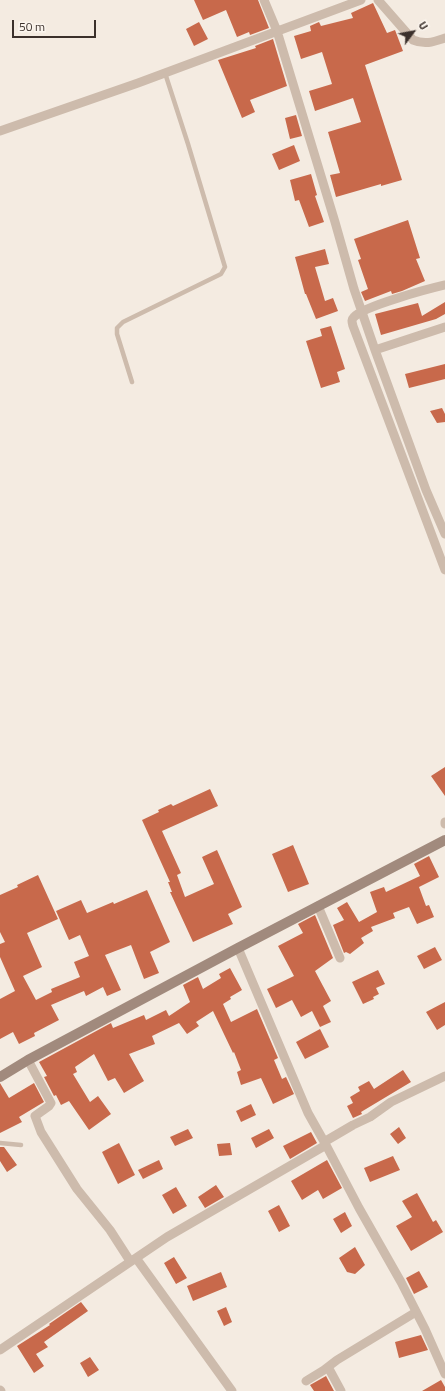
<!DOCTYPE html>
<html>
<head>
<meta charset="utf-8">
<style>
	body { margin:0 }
	#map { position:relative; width:445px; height:1391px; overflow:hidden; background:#f4ebe1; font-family:"Titillium Web",sans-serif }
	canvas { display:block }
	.north { position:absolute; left:393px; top:12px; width:40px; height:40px; -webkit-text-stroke:3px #fbf5ee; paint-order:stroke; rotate:58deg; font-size:11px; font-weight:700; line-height:16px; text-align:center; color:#3b302b }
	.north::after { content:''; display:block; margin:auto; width:14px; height:18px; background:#3b302b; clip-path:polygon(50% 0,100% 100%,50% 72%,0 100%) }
	.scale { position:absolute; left:12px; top:20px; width:84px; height:18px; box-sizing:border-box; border:2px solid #3b302b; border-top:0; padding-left:5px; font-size:12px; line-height:14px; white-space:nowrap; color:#3b302b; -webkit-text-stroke:3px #fbf5ee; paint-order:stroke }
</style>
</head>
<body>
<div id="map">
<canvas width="445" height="1391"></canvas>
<div class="north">U</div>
<div class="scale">50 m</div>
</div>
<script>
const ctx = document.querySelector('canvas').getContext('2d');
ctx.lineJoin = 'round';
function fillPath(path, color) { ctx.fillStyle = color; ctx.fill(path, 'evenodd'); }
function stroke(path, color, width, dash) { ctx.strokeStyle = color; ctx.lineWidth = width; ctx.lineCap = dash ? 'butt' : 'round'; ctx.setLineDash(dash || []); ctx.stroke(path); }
const building = new Path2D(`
	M194,0h64l11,28 -19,7 -1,-3 -12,5 -11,-27 -23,10z
	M373,3l14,30 8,-3 8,21 -38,14 37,115 -21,6v-2l-45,13 -6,-22 10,-2 -12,-41 33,-10 -8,-24 -38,13 -6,-20 23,-7 -10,-32 -21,7 -7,-23 17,-5 -1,-5 9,-4 2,4 32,-8 -2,-5z
	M199,22l9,17 -14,7 -8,-17z
	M273,39l14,47 -37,14 5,12 -13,6 -24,-58 38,-12 -1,-2z
	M296,115l6,21 -12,3 -5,-21z
	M294,145l6,16 -21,9 -7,-16z
	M311,174l6,21 -2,1 9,26 -15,5 -10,-27 -4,1 -5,-21z
	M408,220l12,38 -4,1 9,22 -23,10 -10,3 -1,-3 -26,10 -4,-9 7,-3 -10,-29 3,-1 -7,-20z
	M325,249l4,15 -14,3 10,34 8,-3 5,13 -22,8 -10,-25h-1l-10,-37z
	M445,302v12l-9,5 -55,16 -6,-21 43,-11 4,13z
	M331,326l14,43 -8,3 3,10 -19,6 -15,-47 16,-5 -2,-7z
	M445,364v15l-36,9 -4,-14z
	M442,408l3,6v8l-8,1 -7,-12z
	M445,767v29l-14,-20z
	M210,789l8,17 -56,25 19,42 -4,2 8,22 29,-13 -12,-27 15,-7 25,57 -14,7 5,10 -40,18 -23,-50h2l-4,-10h2l-28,-62 17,-8 -1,-2 13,-6 2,2z
	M293,845l16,39 -21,8 -16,-38z
	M429,856l10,21 -20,10 7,19 3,-1 5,12 -17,7 -8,-17 -16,6 2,5 -24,9 2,4 -12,7 3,5 -14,11 -4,-2 -2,1 -11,-28 11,-5 -7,-12 10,-6 12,20 18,-10 -7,-20 14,-5 2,5 34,-16 -6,-12z
	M38,875l20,44 -31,14 15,34 -19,9 13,24 16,-8 -1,-3 29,-12 -6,-15 15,-6 -9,-21 -11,5 -13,-29 25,-11 6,13 26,-11 1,2 33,-14 23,52 -20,10 9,21 -15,6 -13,-34 -26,10 16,35 -14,6 -4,-9 -17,9 -2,-5 -33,14 8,15 -25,13 1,3 -16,8 -6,-12 -13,7v-40l15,-8 -15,-34v-13l5,-2 -5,-10v-37l18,-8 -1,-2z
	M315,915l18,43 -18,13 16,30 -8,5 8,16 -11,5 -8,-16 -11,6 -9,-17 -16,8 -9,-19 27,-13 -16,-30 25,-13 -5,-9z
	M435,947l7,13 -18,9 -7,-13z
	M230,968l12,22 -12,7 1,2 -8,5 8,18 26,-13 21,49 -4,2 8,19 4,-2 8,17 -21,10 -12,-26 -20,7 -4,-13 4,-2 -7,-18 -1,1 -20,-42 -17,11 3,4 -12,8 -8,-11 -27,13 3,8 -26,10 15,27 -20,12 -9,-15 -7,3 -14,-27 -19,13 2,5 -4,2 17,28 8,-6 13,18 -22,16 -20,-29 -8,4 -5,-10 -2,1 -10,-19 3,-1 -8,-14 72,-39 2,5 31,-13 2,5 20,-10 3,6 21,-14 -7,-17 15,-8 5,12 18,-11 -2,-4z
	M378,970l7,14 -9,4 3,6 -6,3 1,2 -11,5 -11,-22z
	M445,1002v23l-8,5 -11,-18z
	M320,1029l9,18 -24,12 -9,-17z
	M403,1070l8,12 -50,30 1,2 -9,4 -6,-12 6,-3 -3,-6 10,-6 -2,-4 11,-6 5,8z
	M0,1083l9,15 25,-15 10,19 -25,15 3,5 -22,11z
	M251,1104l5,11 -15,7 -5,-11z
	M399,1127l7,11 -8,6 -8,-10z
	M188,1129l5,9 -18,8 -5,-9z
	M269,1129l5,9 -18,10 -5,-10z
	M311,1132l6,11 -27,16 -7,-13z
	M119,1143l16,32 -17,9 -16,-32z
	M230,1143l2,12 -13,1 -2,-12z
	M0,1147h4l13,18 -10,7 -7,-11z
	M393,1156l7,14 -30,12 -6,-14z
	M159,1160l4,9 -20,10 -5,-9z
	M327,1160l15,28 -19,11 -5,-9 -16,10 -11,-19z
	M216,1185l8,12 -19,11 -7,-11z
	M176,1187l11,19 -14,8 -11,-19z
	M417,1193l16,29 3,-2 7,12 -32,19 -15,-25 16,-9 -10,-16z
	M279,1205l11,21 -11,6 -11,-21z
	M345,1212l7,14 -11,7 -8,-14z
	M355,1247l10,18 -10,9 -8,-2 -8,-14z
	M174,1257l13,21 -11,6 -12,-21z
	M419,1271l9,16 -14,7 -8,-16z
	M221,1272l6,15 -34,14 -6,-15z
	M81,1302l7,9 -44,31 4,5 -12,7 8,12 -10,7 -17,-27 33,-21 -1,-1z
	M226,1307l6,15 -8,4 -7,-15z
	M421,1335l7,15 -29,8 -4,-16z
	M90,1357l9,13 -11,7 -8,-14z
	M326,1376l8,15h-20l-4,-6z
	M441,1380l4,7v4h-23z`);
const lane = new Path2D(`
	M132,382l-15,-48v-6l6,-6 98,-48 4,-7 -37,-123 -23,-71
	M0,1143l21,2`);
const street = new Path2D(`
	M264,0l13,31 58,191 19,67 21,61 51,140 19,44
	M378,0l35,40c12,5 20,2 32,-2
	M0,131l138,-48 223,-83
	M445,285c-17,4 -81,21 -91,32 -3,3 -2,5 -1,9l92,244
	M375,350l70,-23
	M445,822v2
	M318,906l22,52
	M28,1060l23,43 -2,3 -14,10 6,16 36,57 33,41 20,31
	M324,1142l29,-17 17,-8 21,-15 54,-26
	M326,1145l33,63 42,74 24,47 20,45
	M136,1258l96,133
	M0,1350l167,-113 159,-92 -18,-32 -70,-165
	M328,1367l13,24
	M306,1381l18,-11 13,-10 79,-48
	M0,1390l1,1`);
const secondary = new Path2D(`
	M0,1077l28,-17 210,-112 207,-108`);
fillPath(building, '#c8694b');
stroke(lane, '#cdbbac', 4.5);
stroke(street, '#cdbbac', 9);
stroke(secondary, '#a18a7d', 10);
</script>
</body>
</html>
